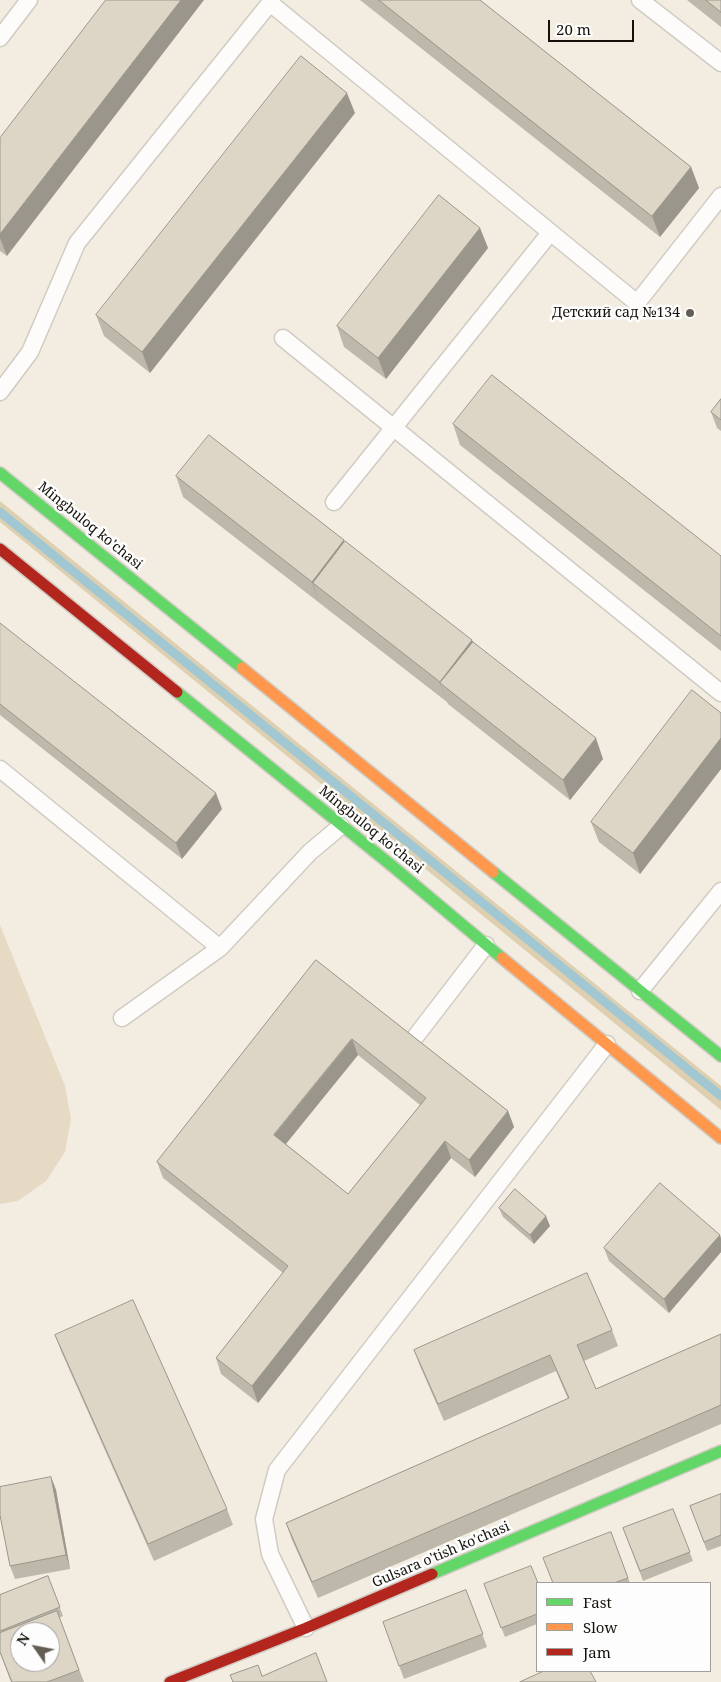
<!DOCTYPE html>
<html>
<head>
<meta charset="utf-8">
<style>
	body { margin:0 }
	#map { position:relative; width:721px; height:1682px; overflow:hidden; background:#f3ede1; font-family:"Noto Serif",serif }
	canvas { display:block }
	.legend { position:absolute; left:536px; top:1582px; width:175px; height:90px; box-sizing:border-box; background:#fdfdfd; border:1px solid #a09f9c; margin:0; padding:6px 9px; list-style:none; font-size:15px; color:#15110a }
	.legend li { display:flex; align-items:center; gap:10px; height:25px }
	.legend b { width:25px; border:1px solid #a09f9c }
	.north { position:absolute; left:10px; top:1622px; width:50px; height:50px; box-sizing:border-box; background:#fdfdfd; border:1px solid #a09f9c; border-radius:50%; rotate:303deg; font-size:14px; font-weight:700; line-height:20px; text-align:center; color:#15110a }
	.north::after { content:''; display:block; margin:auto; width:18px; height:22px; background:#635e55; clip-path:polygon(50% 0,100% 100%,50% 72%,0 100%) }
	.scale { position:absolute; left:548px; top:20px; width:86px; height:22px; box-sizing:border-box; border:2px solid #15110a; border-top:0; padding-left:6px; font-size:15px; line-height:18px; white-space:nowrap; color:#15110a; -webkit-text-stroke:4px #fdfdfd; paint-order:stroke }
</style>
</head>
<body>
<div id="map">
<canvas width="721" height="1682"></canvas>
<ul class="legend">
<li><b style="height:6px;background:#63d668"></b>Fast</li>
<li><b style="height:6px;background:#ff974d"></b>Slow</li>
<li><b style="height:6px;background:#b3261e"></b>Jam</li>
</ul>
<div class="north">N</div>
<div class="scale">20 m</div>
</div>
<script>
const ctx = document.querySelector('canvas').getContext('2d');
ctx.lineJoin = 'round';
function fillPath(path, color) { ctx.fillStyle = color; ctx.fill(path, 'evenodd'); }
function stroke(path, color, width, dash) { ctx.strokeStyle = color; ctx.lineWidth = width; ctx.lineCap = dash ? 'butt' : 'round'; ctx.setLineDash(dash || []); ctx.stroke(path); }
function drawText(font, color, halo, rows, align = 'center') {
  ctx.font = font + ' "Noto Serif",serif'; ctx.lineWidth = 5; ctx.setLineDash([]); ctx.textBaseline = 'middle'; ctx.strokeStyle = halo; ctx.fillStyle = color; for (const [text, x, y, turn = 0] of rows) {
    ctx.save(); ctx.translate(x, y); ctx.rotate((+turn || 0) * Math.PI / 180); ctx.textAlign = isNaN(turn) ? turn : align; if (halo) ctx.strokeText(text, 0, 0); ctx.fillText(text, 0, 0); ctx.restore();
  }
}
const green = new Path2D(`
	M0,925l65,161 6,33 -6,33 -19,29 -28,20 -18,3z`);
const forest = new Path2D(`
	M0,501l721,585v24l-721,-588z`);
const stream = new Path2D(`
	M0,512l721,584`);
const lane = new Path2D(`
	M272,0l-2,3 367,300 84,-107
	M640,0l81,63
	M0,38l29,-38
	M283,338l438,355
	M0,392l30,-40 47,-109 193,-240
	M334,502l216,-269
	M0,769l220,179 90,-96 31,-26
	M640,991l81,-100
	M122,1018l98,-70
	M416,1036l70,-91
	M306,1628l-36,-74 -6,-35 13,-49 330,-426`);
const fast = new Path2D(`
	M0,473l242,195
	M177,692l214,173 111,93
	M493,872l228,184
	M432,1574l289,-123`);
const slow = new Path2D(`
	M242,668l251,204
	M502,958l219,180`);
const jam = new Path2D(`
	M0,549l177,143
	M170,1682l136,-54 126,-54`);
const wall = new Path2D(`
	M360,0h120l211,167 8,21 -39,49z
	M687,0h34v27z
	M355,113l-205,260 -46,-37 -8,-21z
	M0,138l7,118 -7,-5z
	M480,228l8,20 -102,131 -42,-32 -7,-21z
	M721,399v32l-4,-3 -6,-16z
	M453,424l268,132v95l-261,-206z
	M176,476l169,66 128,100 130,117 -33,41 -122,-96 -1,-2 -264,-205z
	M0,623l222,186 -40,50 -182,-144z
	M721,713v56l-81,105 -41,-32 -8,-20z
	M316,960l192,151 6,16 -39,50 -24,-19 -193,245 -37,-29 -5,-16 67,-85 -120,-95 -6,-16zM358,1055l62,50 -72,89 -62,-50z
	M499,1208l51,18 -16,18 -31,-27z
	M720,1235l1,4v13l-52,61 -60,-52 -5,-13z
	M612,1330l6,16 -34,15 12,28 125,-55v90l-403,174 -26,-58 -6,-17 282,-124 -12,-28 -112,50 -24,-55 -6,-16z
	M55,1335l172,174 6,16 -79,36 -93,-210z
	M51,1477l5,13 14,79 -55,10 -5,-13z
	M721,1494v52l-14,5 -17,-45z
	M673,1509l20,52 -50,20 -20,-53z
	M611,1532l19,51h-77z
	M48,1576l15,40 -4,2 25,64h-73l-11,-29v-58z
	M537,1583v41l-32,13 -21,-53z
	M466,1590l21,57 -83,32 -21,-57z`);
const shadedWall = new Path2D(`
	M181,0h23l-197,256 -7,-18v-4z
	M347,93l8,20 -205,260 -8,-21z
	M691,167l8,21 -39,49 -8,-21z
	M480,228l8,20 -102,131 -8,-21z
	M344,540l8,21 -39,22 6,20 -7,-21z
	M472,640l8,21 -40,22 7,20 -7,-21z
	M596,738l7,21 -33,41 -7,-20z
	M721,738v31l-81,105 -7,-21z
	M216,793l6,16 -40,50 -6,-16z
	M352,1039l6,16 -78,96 -6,-16z
	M508,1111l6,16 -39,50 -6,-17z
	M445,1141l6,17 -193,245 -6,-17z
	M546,1216l4,10 -16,18 -4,-9z
	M720,1235l1,4v13l-52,61 -5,-14z
	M51,1477l5,13 14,79 -4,-14z`);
const building = new Path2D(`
	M106,0h75l-181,234v-96z
	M379,0h101l211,167 -39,49z
	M706,0h15v12z
	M301,56l46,37 -205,259 -46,-37z
	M439,195l41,33 -102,130 -41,-32z
	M492,375l229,181v80l-268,-212z
	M721,399v21l-10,-8z
	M209,435l135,105 -32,42 -136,-106z
	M345,541l127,99 -32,42 -127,-99z
	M0,623l216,170 -40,50 -176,-139z
	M473,642l123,96 -33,42 -123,-97z
	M692,690l29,23v25l-88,115 -42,-31z
	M316,960l192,151 -39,49 -24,-19 -193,245 -36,-28 72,-92 -131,-104zM352,1039l74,59 -78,96 -74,-59z
	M660,1183l60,52 -56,64 -60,-51z
	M515,1189l31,27 -16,19 -31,-27z
	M587,1273l25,57 -35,15 19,44 125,-55v71l-409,177 -26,-59 283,-125 -19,-43 -112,49 -24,-54z
	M133,1300l94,209 -79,35 -93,-209z
	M51,1477l15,78 -56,11 -10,-51v-28z
	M721,1494v41l-17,7 -14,-36z
	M673,1509l17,43 -50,19 -17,-43z
	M611,1532l17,46 -14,5h-61l-10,-25z
	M531,1566l7,17 -1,31 -36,14 -17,-44z
	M48,1576l12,31 -60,24v-36z
	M466,1590l17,44 -84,32 -16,-44z
	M57,1611l22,59 -32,12h-35l-12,-30v-19zM20,1632h30v30h-30z
	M316,1653l11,29h-94l-3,-7 28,-10 4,11z
	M544,1671h46l6,11h-76z`);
const markers = [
	[690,313,5,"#635e55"]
];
const poiNames = [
	["Детский сад №134",680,313]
];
const streetNames = [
	["Mingbuloq ko'chasi",90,526,39],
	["Mingbuloq ko'chasi",371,830,39],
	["Gulsara o'tish ko'chasi",441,1555,-23]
];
fillPath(green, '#e6dac5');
fillPath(forest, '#dfcfb1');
stroke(stream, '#a1c8d2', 9);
stroke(lane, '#d0cbc3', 19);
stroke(fast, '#d0cbc3', 14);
stroke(slow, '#d0cbc3', 14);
stroke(jam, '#d0cbc3', 14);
stroke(lane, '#fdfcfa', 16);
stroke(fast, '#63d668', 11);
stroke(slow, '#ff974d', 11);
stroke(jam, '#b3261e', 11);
fillPath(wall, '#beb8ab');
fillPath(shadedWall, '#9b968b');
fillPath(building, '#ddd6c7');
stroke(building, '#9b968b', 1);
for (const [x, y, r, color] of markers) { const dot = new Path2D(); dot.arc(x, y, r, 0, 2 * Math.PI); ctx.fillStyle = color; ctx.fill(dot); stroke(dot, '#fdfdfd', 2); }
drawText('14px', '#15110a', '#fdfdfd', poiNames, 'right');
drawText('14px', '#15110a', '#fdfdfd', streetNames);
</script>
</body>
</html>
